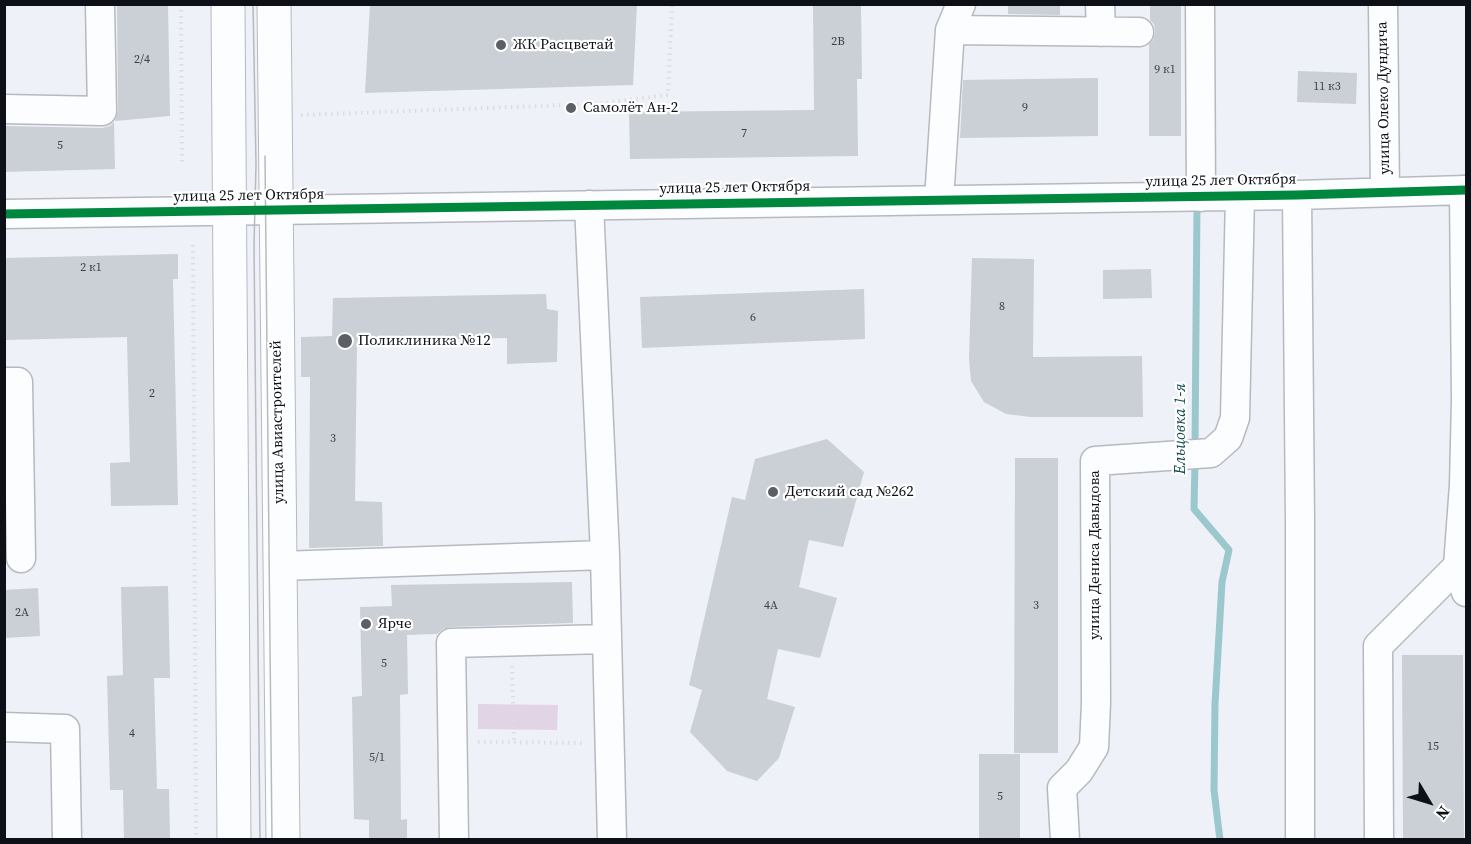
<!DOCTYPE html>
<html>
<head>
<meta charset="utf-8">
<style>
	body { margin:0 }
	#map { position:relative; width:1471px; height:844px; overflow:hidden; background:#eef1f8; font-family:"Source Serif 4",serif }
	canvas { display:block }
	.frame { position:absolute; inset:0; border:6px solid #0d1117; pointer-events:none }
	.north { position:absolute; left:1399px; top:772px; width:60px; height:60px; -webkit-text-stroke:4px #fff; paint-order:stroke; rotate:128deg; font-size:16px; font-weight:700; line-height:24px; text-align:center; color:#0d1117 }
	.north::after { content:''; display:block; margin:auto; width:21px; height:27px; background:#0d1117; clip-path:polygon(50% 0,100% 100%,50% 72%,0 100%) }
</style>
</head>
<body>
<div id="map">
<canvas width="1471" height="844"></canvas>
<div class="frame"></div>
<div class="north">N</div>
</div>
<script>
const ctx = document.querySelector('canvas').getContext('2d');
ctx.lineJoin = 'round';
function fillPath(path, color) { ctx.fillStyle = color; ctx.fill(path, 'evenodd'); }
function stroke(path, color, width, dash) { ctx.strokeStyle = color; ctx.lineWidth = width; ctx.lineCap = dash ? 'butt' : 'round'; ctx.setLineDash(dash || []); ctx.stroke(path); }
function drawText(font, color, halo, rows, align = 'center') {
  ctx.font = font + ' "Source Serif 4",serif'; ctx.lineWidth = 4.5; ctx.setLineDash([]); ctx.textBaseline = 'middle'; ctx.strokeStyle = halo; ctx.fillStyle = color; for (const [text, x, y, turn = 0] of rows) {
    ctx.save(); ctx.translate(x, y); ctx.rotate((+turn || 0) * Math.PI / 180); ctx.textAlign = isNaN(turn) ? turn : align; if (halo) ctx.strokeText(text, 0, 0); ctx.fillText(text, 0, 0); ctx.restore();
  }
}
const green = new Path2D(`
	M478,704l80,1 -1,25 -79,-1z`);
const stream = new Path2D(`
	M1195,447l2,-244
	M1195,461l-1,48 35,41 -7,32 -7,122 -1,86 6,50`);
const building = new Path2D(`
	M117,4h51l2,112 -55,5 3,-10z
	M370,4h267l-4,81 -268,8z
	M813,4h48l1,75h-5l1,77 -228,3 -1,-47 185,-2z
	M1008,4h52v11l-52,-1z
	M1150,4h31v132h-32v-92l4,-4 2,-8 -1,-8 -4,-4z
	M1298,71l59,2 -1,31 -59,-2z
	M1098,78v58l-138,2 3,-58z
	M114,122l1,47 -111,3v-46l98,2 8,-2z
	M178,254v25h-5l5,226 -67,1 -1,-43 20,-1 -3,-125 -123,3v-82z
	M972,258l62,1 -1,98 109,-1 1,61h-112l-25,-3 -22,-12 -13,-21 -2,-22z
	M1151,269l1,29 -49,1v-29z
	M864,289l1,50 -223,9 -2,-51z
	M546,294l1,15 11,2 -1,51 -50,2v-26l-150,3 -2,160 27,1 1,44 -74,2 1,-171h-9v-40l31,-1 1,-38z
	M827,439l37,33 -21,75 -34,-7 -10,47 38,11 -17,60 -42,-9 -11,50 28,8 -16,51 -22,23 -30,-10 -37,-39 12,-42 -13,-5 43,-188 13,3 10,-41z
	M1015,458h43v295h-44z
	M572,582l1,41 -122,4 -8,2 -6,5 -30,1 1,59 -8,1 1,125 6,-1v21h-38v-20l-15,-1 -2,-122 10,-1 -2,-89 32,-1 -1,-21z
	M168,586l2,92h-16l3,111h12l1,51h-46l-1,-50h-13l-3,-114 16,-1 -2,-88z
	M38,588l2,48 -36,2v-48z
	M1402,655h61l1,185h-61z
	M979,754h41v86h-41z`);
const path = new Path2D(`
	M181,4l1,159
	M301,115l294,-11 73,-9 4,-91
	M193,245l3,595
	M512,666l2,76
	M478,742l106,1`);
const minor = new Path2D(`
	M1100,4l1,28
	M1200,4l1,193
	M1383,4l2,188
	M950,30l189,2
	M4,109l98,2 -2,-107
	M1464,190l2,210 -2,85 -6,81 8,26
	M1297,195l3,327v318
	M939,200l11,-170 11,-26
	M589,205l16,350 7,285
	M4,214l1293,-19 169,-5
	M4,382h14l3,176
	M280,566l325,-11
	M4,727l61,2 2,111
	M454,840l-3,-197 155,-4
	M1065,840l-3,-52 17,-17 15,-24 2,-44 -1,-242 116,-8 17,-15 7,-20 5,-222
	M1379,840l-1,-194 80,-80`);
const major = new Path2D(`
	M228,4l6,836
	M274,4l9,836`);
const tram = new Path2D(`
	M253,4l3,160 -2,81 6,595
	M265,156l7,684`);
const cycleway = new Path2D(`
	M4,214l1293,-19 169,-5`);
const markers = [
	[501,45,6,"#5c5f66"],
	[571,108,6,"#5c5f66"],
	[345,341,8,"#5c5f66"],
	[773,492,6,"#5c5f66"],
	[366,624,6,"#5c5f66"]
];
const numberNames = [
	["2В",838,42],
	["2/4",142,60],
	["9 к1",1165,70],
	["11 к3",1327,87],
	["9",1025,108],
	["7",744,134],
	["5",60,146],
	["2 к1",91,268],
	["8",1002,307],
	["6",753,318],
	["2",152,394],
	["3",333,439],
	["4А",771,606],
	["3",1036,606],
	["2А",22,613],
	["5",384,664],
	["4",132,734],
	["15",1433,747],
	["5/1",377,758],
	["5",1000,797]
];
const poiNames = [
	["ЖК Расцветай",513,45],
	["Самолёт Ан-2",583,108],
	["Поликлиника №12",358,341],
	["Детский сад №262",785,492],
	["Ярче",378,624]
];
const streetNames = [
	["улица Олеко Дундича",1384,98,-91],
	["улица 25 лет Октября",1221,181,-1],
	["улица 25 лет Октября",735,188,-1],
	["улица 25 лет Октября",249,196,-1],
	["улица Авиастроителей",278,422,-91],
	["улица Дениса Давыдова",1095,555,-90]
];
const waterNames = [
	["Ельцовка 1-я",1181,429,-90]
];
fillPath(green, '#e1d4e4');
stroke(stream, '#9bc8cd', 7);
fillPath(building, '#cad0d5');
stroke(minor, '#b6b9c0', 31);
stroke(major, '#b6b9c0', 35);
stroke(path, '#dbddde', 4, [1.5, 4.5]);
stroke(minor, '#fcfdfe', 28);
stroke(major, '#fcfdfe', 33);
stroke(tram, '#b8babc', 1.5);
stroke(cycleway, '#00873e', 9);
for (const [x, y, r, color] of markers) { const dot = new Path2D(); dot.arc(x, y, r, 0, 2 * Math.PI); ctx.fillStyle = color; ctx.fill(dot); stroke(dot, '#fff', 2); }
drawText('12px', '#3c4146', null, numberNames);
drawText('15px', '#0d1117', '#fff', poiNames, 'left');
drawText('15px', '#0d1117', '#fff', streetNames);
drawText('italic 16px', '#0e4a4c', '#fff', waterNames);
</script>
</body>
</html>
